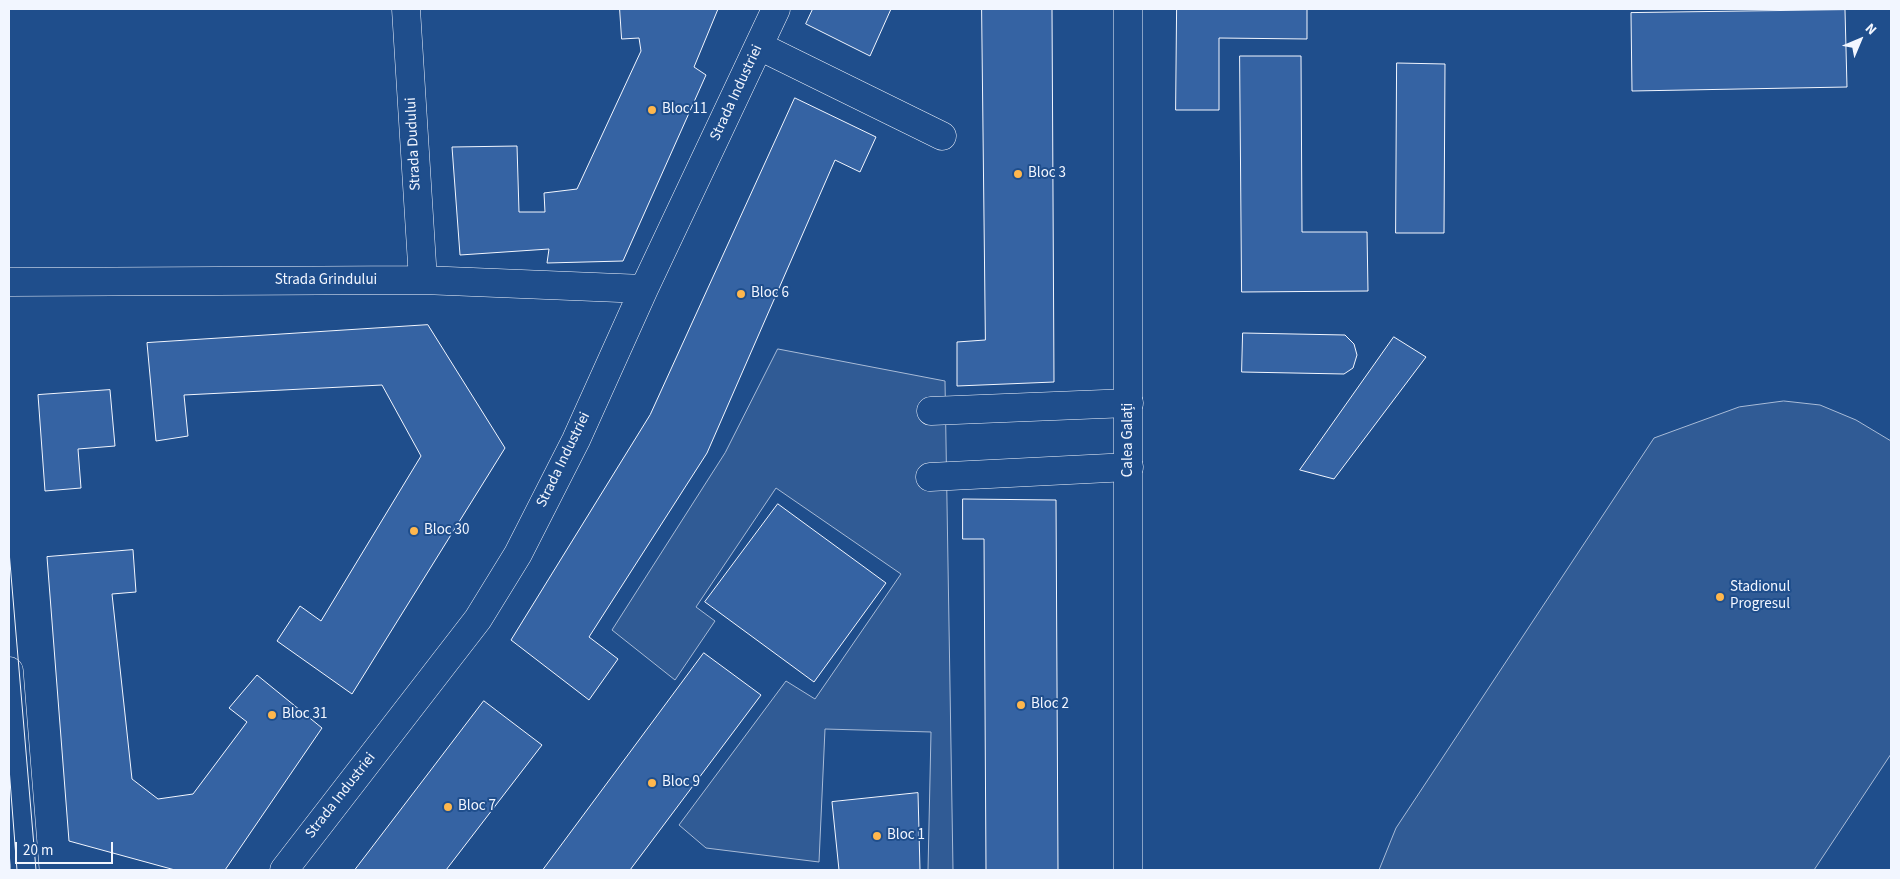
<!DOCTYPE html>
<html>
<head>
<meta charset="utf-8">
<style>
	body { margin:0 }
	#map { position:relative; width:1900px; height:879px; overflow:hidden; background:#1f4e8c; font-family:"Source Sans 3",sans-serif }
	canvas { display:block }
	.frame { position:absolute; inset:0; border:10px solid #f2f6ff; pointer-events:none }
	.north { position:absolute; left:1835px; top:15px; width:50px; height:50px; -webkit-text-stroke:4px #1f4e8c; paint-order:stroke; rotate:45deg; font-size:14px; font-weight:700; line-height:20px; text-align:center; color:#f2f6ff }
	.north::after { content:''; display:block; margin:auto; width:18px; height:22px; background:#f2f6ff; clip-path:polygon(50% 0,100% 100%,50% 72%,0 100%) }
	.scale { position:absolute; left:15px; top:842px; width:98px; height:22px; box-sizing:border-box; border:2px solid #f2f6ff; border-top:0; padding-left:6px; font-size:15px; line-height:18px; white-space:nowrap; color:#f2f6ff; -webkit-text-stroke:4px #1f4e8c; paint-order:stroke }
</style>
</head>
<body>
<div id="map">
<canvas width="1900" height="879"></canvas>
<div class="frame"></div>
<div class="north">N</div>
<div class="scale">20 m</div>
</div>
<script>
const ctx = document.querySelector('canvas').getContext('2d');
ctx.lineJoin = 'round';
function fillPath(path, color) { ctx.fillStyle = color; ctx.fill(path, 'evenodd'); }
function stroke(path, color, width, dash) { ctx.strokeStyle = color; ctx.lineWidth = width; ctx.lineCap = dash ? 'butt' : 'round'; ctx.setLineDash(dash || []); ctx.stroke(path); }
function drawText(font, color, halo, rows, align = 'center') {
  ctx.font = font + ' "Source Sans 3",sans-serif'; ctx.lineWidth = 4; ctx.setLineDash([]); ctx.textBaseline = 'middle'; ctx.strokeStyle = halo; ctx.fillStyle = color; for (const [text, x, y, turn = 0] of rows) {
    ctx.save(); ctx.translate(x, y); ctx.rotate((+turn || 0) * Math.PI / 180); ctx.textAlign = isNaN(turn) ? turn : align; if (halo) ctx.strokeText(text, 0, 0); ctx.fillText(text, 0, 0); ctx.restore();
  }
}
const built = new Path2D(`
	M778,349l167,32 8,489h-25l3,-138 -106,-3 -6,133 -113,-14 -27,-23 107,-144 29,18 86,-125 -125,-86 -80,119 19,14 -40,59 -63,-50 113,-177z
	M1784,401l36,4 36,15 35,21v313l-77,116h-435l17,-42 258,-390 85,-31z`);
const building = new Path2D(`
	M620,9h98l-24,58 12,8 -83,186 -76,2 2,-14 -89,6 -8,-108 65,-1 2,66h26l-1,-19 33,-4 64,-138 -2,-13 -17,1z
	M813,9h78l-21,47 -64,-32z
	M982,9h70l2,373 -97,4v-44l28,-2z
	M1177,9h130v30l-88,-1v72h-43z
	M1845,10l2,77 -215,4 -1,-78z
	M1240,56h61l1,176h65l1,59 -126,1z
	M1397,63l48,1 -1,169h-48z
	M795,98l81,39 -16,35 -25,-12 -128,293 -118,184 29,22 -29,41 -78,-60 139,-225z
	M428,325l77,123 -153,246 -75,-53 23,-35 21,15 100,-165 -39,-71 -198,10 4,41 -32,5 -9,-98z
	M1243,333l102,2 9,9 3,11 -4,13 -9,6 -102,-2z
	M1394,337l32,20 -92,122 -34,-9z
	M110,390l5,56 -37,3 3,39 -36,3 -7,-96z
	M963,499l93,1 2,370h-72l-2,-331h-21z
	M778,504l108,79 -72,99 -109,-80z
	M133,550l3,42 -24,2 20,185 26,20 35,-5 54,-72 -18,-14 28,-33 65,53 -97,142h-50l-106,-29 -22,-284z
	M704,653l57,42 -131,175h-87z
	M484,701l58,44 -96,125h-91z
	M918,793l2,77h-81l-7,-68z`);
const minor = new Path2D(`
	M406,9l17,271
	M759,46l183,90
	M9,282l414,-2 221,9
	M931,411l198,-8
	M930,477l199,-10
	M9,671l16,199
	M284,870l194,-251 40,-65 58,-114 68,-151 132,-280`);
const major = new Path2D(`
	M1128,870v-861`);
const tram = new Path2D(`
	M9,551l27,319
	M9,768l8,102`);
const markers = [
	[652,110,5,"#ffb74d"],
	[1018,174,5,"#ffb74d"],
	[741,294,5,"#ffb74d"],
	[414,531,5,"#ffb74d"],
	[1720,597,5,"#ffb74d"],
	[1021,705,5,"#ffb74d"],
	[272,715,5,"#ffb74d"],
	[652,783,5,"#ffb74d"],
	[448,807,5,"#ffb74d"],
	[877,836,5,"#ffb74d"]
];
const streetNames = [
	["Strada Industriei",737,93,-65],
	["Strada Dudului",414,144,-93],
	["Strada Grindului",326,281],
	["Calea Galați",1129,440,-90],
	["Strada Industriei",564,460,-64],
	["Strada Industriei",341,796,-52]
];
const poiNames = [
	["Bloc 11",662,110],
	["Bloc 3",1028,174],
	["Bloc 6",751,294],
	["Bloc 30",424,531],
	["Stadionul",1730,588],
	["Progresul",1730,605],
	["Bloc 2",1031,705],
	["Bloc 31",282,715],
	["Bloc 9",662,783],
	["Bloc 7",458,807],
	["Bloc 1",887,836]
];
fillPath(built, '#305b95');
stroke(built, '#a8bbd7', 1);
fillPath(building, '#3563a3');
stroke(building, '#f2f6ff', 1);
stroke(minor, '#f2f6ff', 29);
stroke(major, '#f2f6ff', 29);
stroke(minor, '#1f4e8c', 28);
stroke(major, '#1f4e8c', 28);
stroke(tram, '#f2f6ff', 1);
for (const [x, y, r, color] of markers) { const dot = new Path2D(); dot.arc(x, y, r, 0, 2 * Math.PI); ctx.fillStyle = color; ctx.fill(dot); stroke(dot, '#1f4e8c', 2); }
drawText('15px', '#f2f6ff', '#1f4e8c', streetNames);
drawText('15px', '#f2f6ff', '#1f4e8c', poiNames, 'left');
</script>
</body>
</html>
